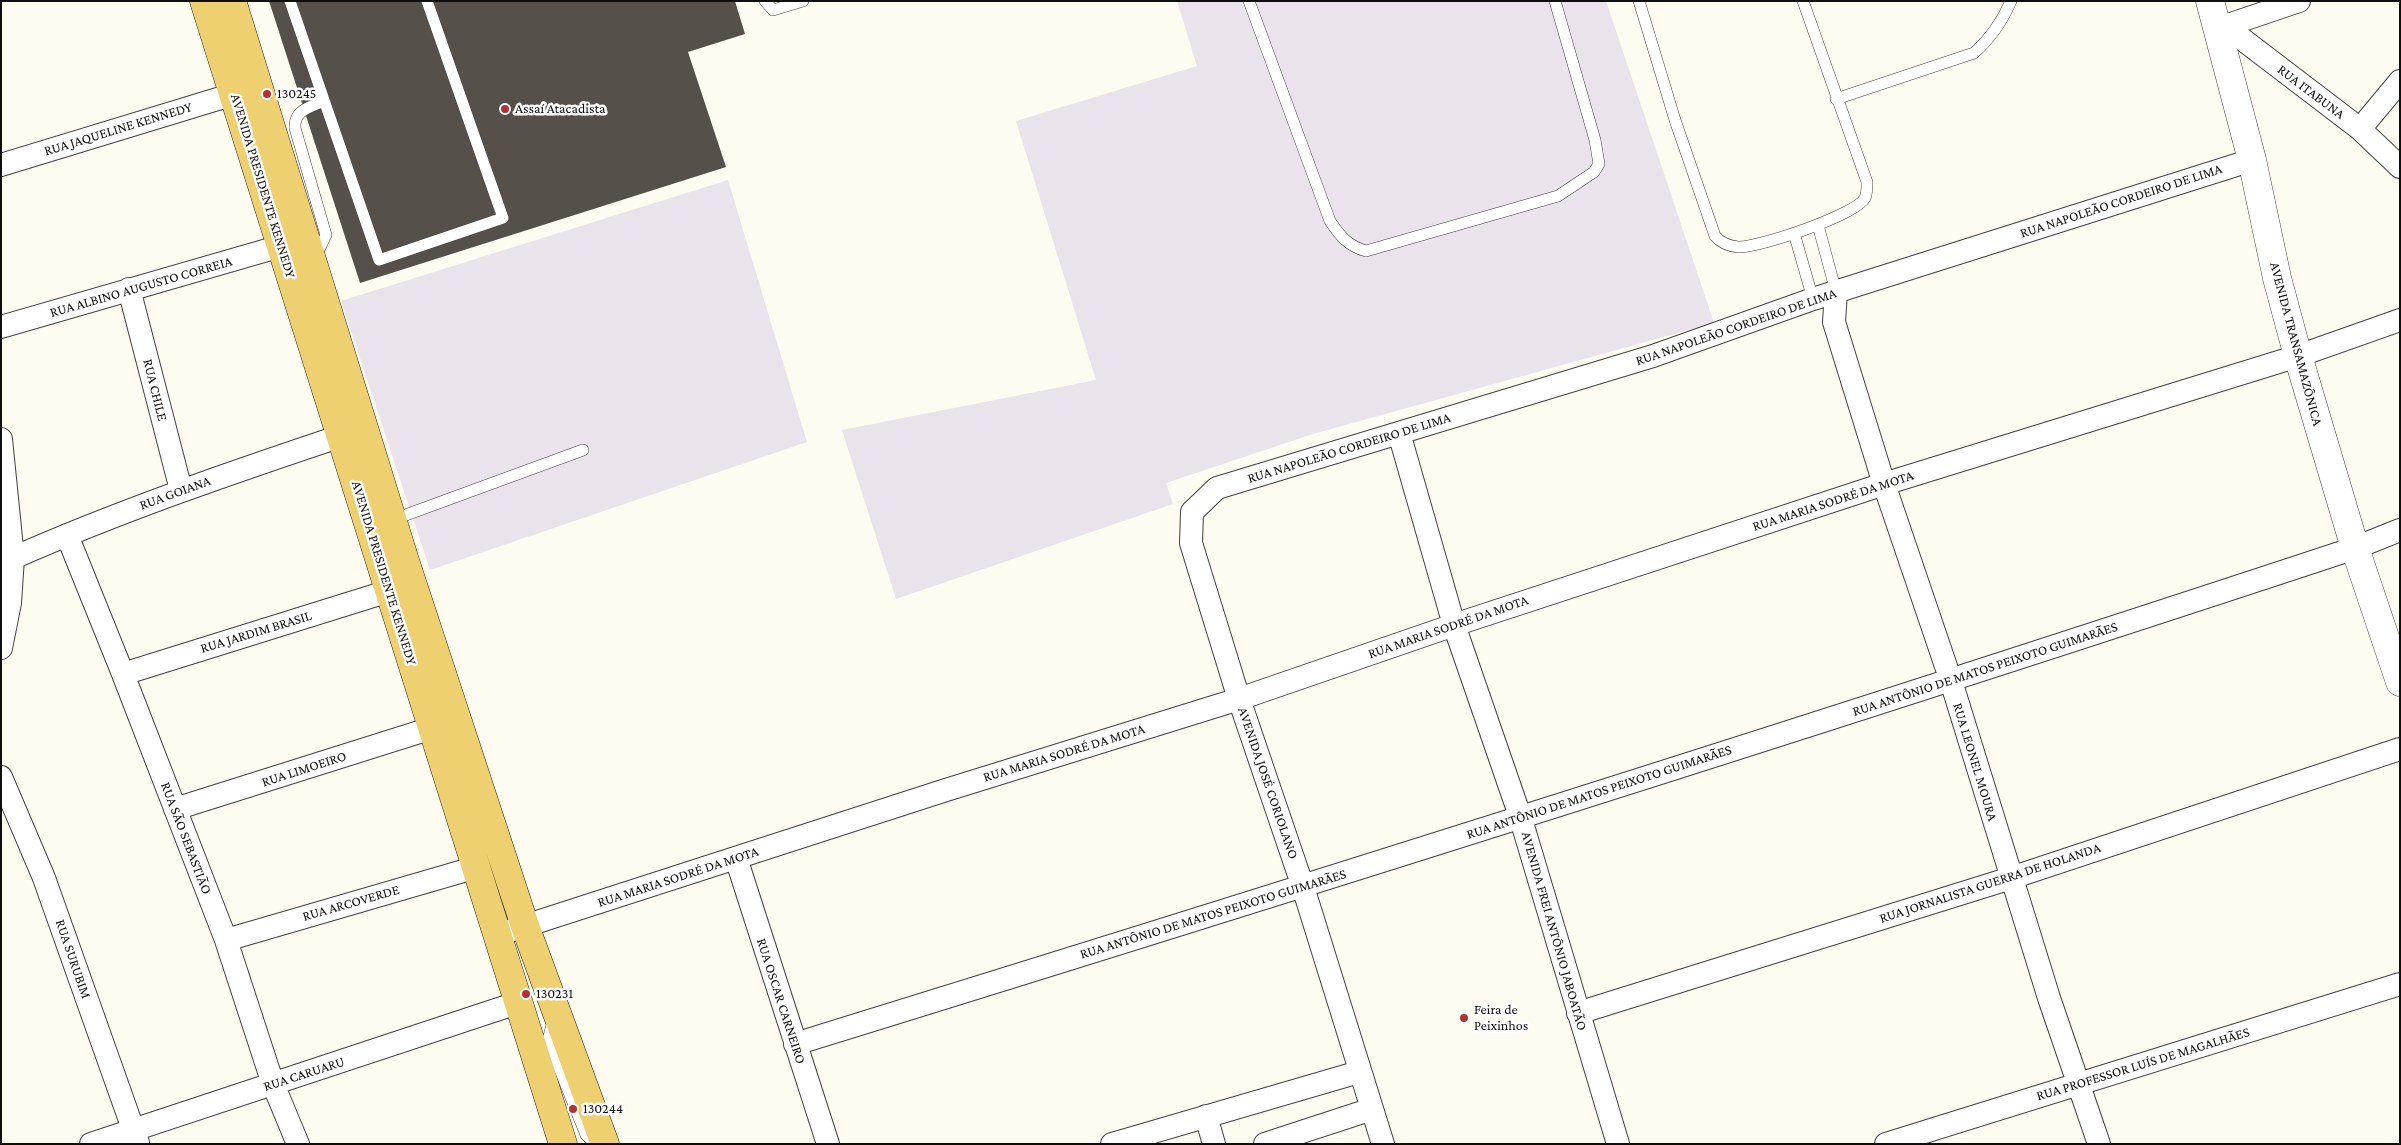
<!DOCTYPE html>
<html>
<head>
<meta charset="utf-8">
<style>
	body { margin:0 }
	#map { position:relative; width:2401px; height:1145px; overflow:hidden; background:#fefbf0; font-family:"Crimson Pro",serif }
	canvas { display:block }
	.frame { position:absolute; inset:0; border:2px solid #0e0e0e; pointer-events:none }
</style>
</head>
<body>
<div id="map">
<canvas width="2401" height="1145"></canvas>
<div class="frame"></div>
</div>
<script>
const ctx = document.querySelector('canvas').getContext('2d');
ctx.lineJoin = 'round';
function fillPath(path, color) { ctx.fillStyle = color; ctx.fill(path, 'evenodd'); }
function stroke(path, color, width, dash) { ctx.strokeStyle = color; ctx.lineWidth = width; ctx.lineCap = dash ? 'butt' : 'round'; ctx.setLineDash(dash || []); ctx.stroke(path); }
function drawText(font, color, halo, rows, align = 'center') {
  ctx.font = font + ' "Crimson Pro",serif'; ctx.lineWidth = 5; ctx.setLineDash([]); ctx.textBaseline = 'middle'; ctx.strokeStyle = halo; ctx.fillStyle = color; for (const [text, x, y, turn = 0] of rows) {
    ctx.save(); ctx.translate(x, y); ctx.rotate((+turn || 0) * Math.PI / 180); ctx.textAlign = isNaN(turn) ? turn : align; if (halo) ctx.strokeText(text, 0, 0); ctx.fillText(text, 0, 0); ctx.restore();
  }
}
const industrial = new Path2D(`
	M1177,1h429l108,322 -401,111 -147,49 7,21 -277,95 -54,-169 254,-50 -80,-259 181,-55z
	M728,180l79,262 -377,128 -89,-269z`);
const building = new Path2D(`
	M269,1h466l10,33 -57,18 38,115 -366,116z`);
const service = new Path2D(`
	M290,1l89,259 124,-42 -76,-217
	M765,1l8,9 30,-9
	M1249,1l81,220c10,15 18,25 36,30l192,-55 36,-24 5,-8 -4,-24 -40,-139
	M1639,1l36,119 40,116c6,7 14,10 23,11 20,1 118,-32 127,-49 2,-4 2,-11 2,-16l-64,-181
	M1836,99l138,-46c17,-15 28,-31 37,-52
	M1818,225l18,67
	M1794,233l19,66
	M316,256l10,-21 -31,-107c-1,-18 14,-20 28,-27
	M392,520l191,-70
	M553,1021l-5,19 38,95 10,9`);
const minor = new Path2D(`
	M2225,26l74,-25
	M2218,27l7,-1 135,103 40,38
	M2360,129l40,-48
	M1,165l233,-71
	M129,289l52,201
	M1836,292l-2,30 50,162 67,197 98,317 50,146
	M1,327l280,-81
	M1399,433l55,192 66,191 98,328
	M1,439l12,119 -3,45 -9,45
	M67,535l56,139 103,266 47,144 25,60
	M13,558c107,-47 217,-85 328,-122
	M123,674l266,-83
	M1,777l43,101 94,265
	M175,809l257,-81
	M736,858l92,286
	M497,935l449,-145 293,-91 215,-74 430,-141 414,-128 102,-36
	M226,940l251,-73
	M1578,1013l433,-135 389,-129
	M795,1044c521,-161 1042,-325 1560,-496l45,-18
	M1206,1116l8,28
	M91,1144l426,-141
	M1112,1144l247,-72
	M1265,1144l107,-35
	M1383,1144l-80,-257 -64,-188 -48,-156 1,-31 25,-24 436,-132 160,-57 439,-139
	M1886,1144l514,-160`);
const tertiary = new Path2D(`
	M2210,1l42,159 25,118 21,78 57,192 45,134`);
const primary = new Path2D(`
	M204,1l359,1143
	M232,1l173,560 120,365 80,218`);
const markers = [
	[267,94,5,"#b43036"],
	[505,109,5,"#b43036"],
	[526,994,5,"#b43036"],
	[1464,1018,5,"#b43036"],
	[573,1109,5,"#b43036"]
];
const streetNames = [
	["RUA ITABUNA",2311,92,37],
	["RUA JAQUELINE KENNEDY",118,129,-17],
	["AVENIDA PRESIDENTE KENNEDY",263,186,73],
	["RUA NAPOLEÃO CORDEIRO DE LIMA",2121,201,-18],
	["RUA ALBINO AUGUSTO CORREIA",141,287,-16],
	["RUA NAPOLEÃO CORDEIRO DE LIMA",1736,327,-19],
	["AVENIDA TRANSAMAZÔNICA",2296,344,75],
	["RUA CHILE",155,390,76],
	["RUA NAPOLEÃO CORDEIRO DE LIMA",1349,448,-17],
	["RUA GOIANA",175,493,-20],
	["RUA MARIA SODRÉ DA MOTA",1833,501,-18],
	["AVENIDA PRESIDENTE KENNEDY",384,573,73],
	["RUA MARIA SODRÉ DA MOTA",1448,627,-19],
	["RUA JARDIM BRASIL",256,632,-17],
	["RUA ANTÔNIO DE MATOS PEIXOTO GUIMARÃES",1985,669,-18],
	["RUA MARIA SODRÉ DA MOTA",1064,753,-17],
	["RUA LEONEL MOURA",1975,762,73],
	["RUA LIMOEIRO",304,769,-18],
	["AVENIDA JOSÉ CORIOLANO",1268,783,71],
	["RUA ANTÔNIO DE MATOS PEIXOTO GUIMARÃES",1599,792,-18],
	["RUA SÃO SEBASTIÃO",186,838,69],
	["RUA MARIA SODRÉ DA MOTA",678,877,-18],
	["RUA JORNALISTA GUERRA DE HOLANDA",1990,883,-18],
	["RUA ARCOVERDE",351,903,-16],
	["RUA ANTÔNIO DE MATOS PEIXOTO GUIMARÃES",1213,914,-17],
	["AVENIDA FREI ANTÔNIO JABOATÃO",1554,931,74],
	["RUA SURUBIM",73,959,71],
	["RUA OSCAR CARNEIRO",781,1001,72],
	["RUA PROFESSOR LUÍS DE MAGALHÃES",2143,1064,-17],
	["RUA CARUARU",304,1074,-18]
];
const poiNames = [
	["130245",277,94],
	["Assaí Atacadista",515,109],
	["130231",536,994],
	["Feira de",1474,1010],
	["Peixinhos",1474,1026],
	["130244",583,1109]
];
fillPath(industrial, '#ebe3ec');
fillPath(building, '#56504b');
stroke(service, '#414141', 12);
stroke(minor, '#414141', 24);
stroke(tertiary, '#414141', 29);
stroke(primary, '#1f1f1f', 29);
stroke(service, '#fff', 11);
stroke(minor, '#fff', 22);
stroke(tertiary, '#fff', 28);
stroke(primary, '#eed070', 28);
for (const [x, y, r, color] of markers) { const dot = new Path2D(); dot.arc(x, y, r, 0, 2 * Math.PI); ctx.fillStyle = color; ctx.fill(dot); stroke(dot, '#fff', 2); }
drawText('14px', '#0e0e0e', '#fff', streetNames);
drawText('14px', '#0e0e0e', '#fff', poiNames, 'left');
</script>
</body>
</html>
